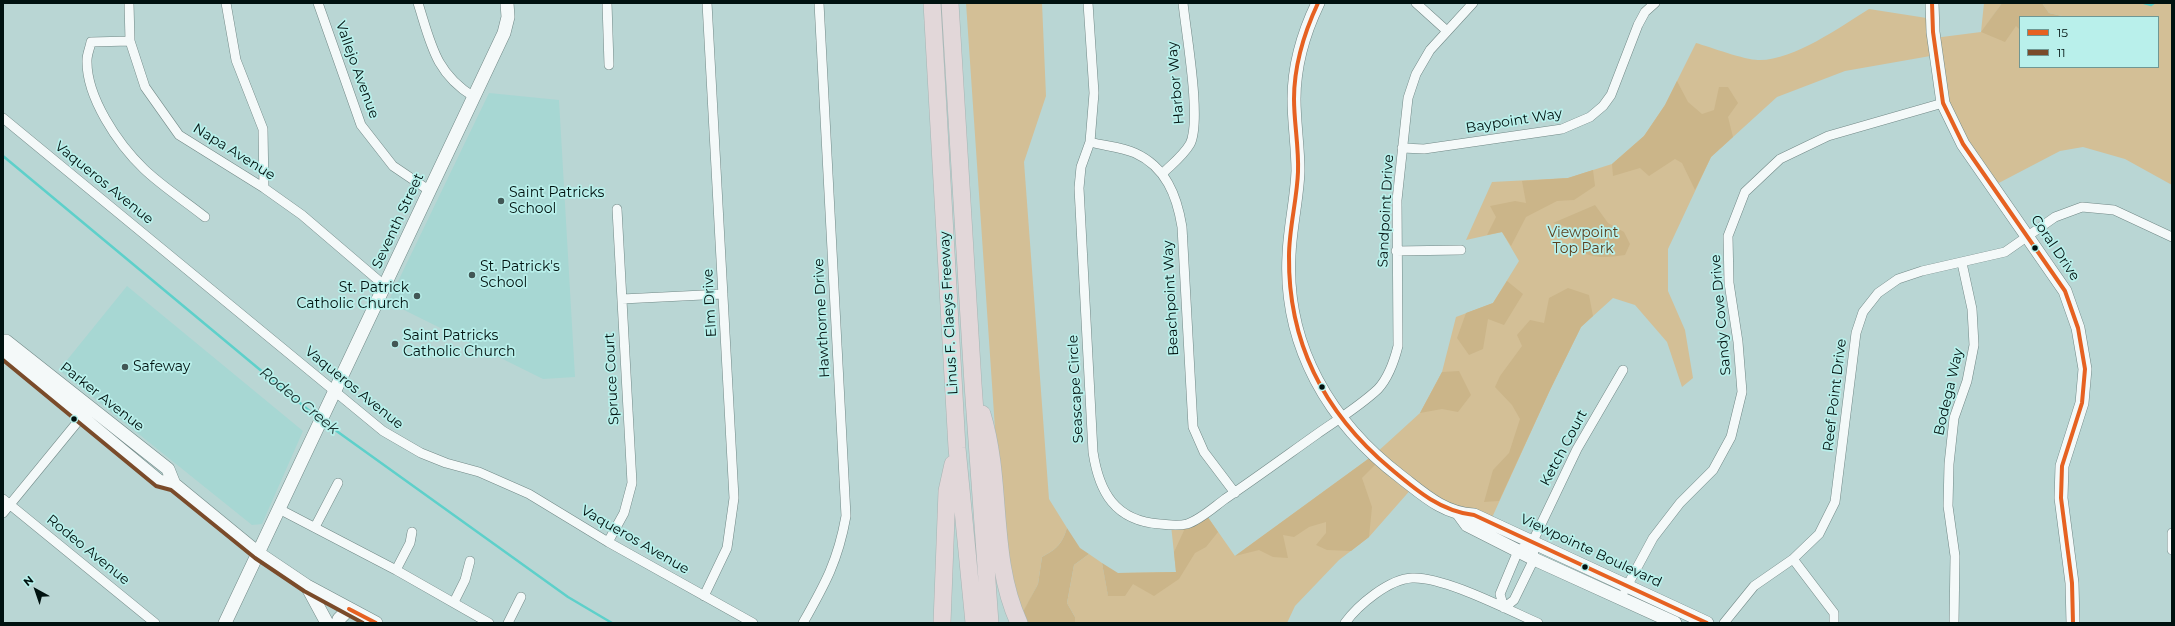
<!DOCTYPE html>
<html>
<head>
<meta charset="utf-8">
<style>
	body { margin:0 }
	#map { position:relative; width:2175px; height:626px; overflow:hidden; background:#b9d6d4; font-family:Montserrat,sans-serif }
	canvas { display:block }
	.frame { position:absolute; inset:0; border:4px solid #001210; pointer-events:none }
	.legend { position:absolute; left:2019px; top:16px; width:140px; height:52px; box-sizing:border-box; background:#b9f0eb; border:1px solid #6f9793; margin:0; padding:5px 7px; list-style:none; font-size:12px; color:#001210 }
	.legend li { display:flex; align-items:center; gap:8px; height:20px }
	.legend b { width:20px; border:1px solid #6f9793 }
	.north { position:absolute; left:16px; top:570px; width:40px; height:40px; -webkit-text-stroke:3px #b9f0eb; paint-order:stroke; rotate:320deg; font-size:11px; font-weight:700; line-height:16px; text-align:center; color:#001210 }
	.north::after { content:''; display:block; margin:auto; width:14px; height:18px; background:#001210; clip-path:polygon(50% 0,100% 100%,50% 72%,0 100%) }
</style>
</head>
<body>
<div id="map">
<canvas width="2175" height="626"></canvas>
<div class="frame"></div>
<ul class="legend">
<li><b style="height:5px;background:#e66121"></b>15</li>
<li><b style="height:5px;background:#7a4b2a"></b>11</li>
</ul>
<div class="north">N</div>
</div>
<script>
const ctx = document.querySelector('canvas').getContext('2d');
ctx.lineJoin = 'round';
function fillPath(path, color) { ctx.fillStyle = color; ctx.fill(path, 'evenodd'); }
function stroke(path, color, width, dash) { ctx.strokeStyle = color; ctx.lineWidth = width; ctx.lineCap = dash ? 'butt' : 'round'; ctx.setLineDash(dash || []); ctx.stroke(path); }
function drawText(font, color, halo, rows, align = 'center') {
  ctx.font = font + ' Montserrat,sans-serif'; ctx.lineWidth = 3.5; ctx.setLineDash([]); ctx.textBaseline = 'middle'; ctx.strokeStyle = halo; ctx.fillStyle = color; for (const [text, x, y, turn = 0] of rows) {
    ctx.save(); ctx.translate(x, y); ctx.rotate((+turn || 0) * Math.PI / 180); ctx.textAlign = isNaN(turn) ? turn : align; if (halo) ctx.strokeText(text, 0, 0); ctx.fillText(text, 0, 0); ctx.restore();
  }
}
const built = new Path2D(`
	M489,93l70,7 16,277 -32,2 -155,-77z
	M127,286l176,145 -41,93 -10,1 -193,-155z`);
const green = new Path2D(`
	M966,3h76l4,93 -22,66 25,337 18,29c-5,16 -10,21 -25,29l-4,27 -15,29 -13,-32 -13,-123z
	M1984,3h18l-20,29 38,-7v42h138v-50h-92l-17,-4 -7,-10h130v182l-47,-26 -42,-12 -23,4 -67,35 -50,-83 -7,-48 -91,16 -68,26 -66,60 -43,92v42l17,39 8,48 -11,9 -15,-45 -32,-37 -22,-7 -32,29 -31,63 -60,132 -77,-35 -44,50 -30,23 -44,46 -8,17h-212v-6l-8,-14 7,-38 15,-11 13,9 6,32 10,-22 58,-1 -5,-47 34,-12 30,43 140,-102 45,-41 22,-41 14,-55 37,-14 26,-42 -17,-29 -36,8 26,-58 76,-4 44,-14 32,-28 21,-31 31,-62c14,4 49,17 62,17 35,1 82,-33 111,-51l64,10 1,19 47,-6z`);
const forest = new Path2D(`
	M2002,3h40l7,10 17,4h-46v13l-4,-4 -11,16 -24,-10z
	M1677,81l11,21 14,12 12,-4 5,-23h9l10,16 -10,14 5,20 -22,20 -16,33 -13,-27 -7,-4 -26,17 -9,-8 -27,8 -1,-12 32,-28 21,-31z
	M1593,170l2,16 -21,14 -17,1 -31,16 -15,29 -9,-14 -15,3 9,-18 -6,-11 25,-5 11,2 -4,-22 46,-3z
	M1595,205l13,18 16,9 6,12 -5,11c-21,3 -32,4 -52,-7l-1,-20 -19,-5z
	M1507,281l16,13 -19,31 -16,-6 -5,30 -14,6 -12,-17 9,-25 27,-10z
	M1568,288l21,7 4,21 -12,11 -31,63 -51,111 -15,1 9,-32 16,-17 11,-34 -8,-14 -17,-18 5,-11 22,-30 -5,-11 13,-15 14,3 5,-25z
	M1459,371l12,24 -13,17 -16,-3 -22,4 22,-41z
	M1375,454l5,6 -18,18 10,29 -3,30 -18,14 -24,-1 -11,-5 10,-12v-11l-17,5 -15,10 -11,-2 5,23 -15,-1 -14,-7 -24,6z
	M1205,513l13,19 -12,15 -11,6 -16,26 -25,17 -21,-12 -8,12h-17l-6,-33 16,10 58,-1 -2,-20 13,-28z
	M1067,528l13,20 9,6 -15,11 -7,38 8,14v6h-56l-1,-2 20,-37 4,-27c15,-8 20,-13 25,-29z`);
const stream = new Path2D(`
	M2144,3l7,2 3,-2
	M3,156l315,262
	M324,422l244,175 44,26`);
const street = new Path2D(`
	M129,3l1,38 15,46 34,48 85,53 38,27 83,71
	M226,3l10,57 27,69 1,59
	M318,3l43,122 32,41 37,25
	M418,3c13,41 17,70 56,94
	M607,3l2,62
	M1088,3l6,90 -4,49 -9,25 -2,21 14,264c6,40 22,69 67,72 8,1 19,2 27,0 13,-4 27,-17 38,-25 31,-21 61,-43 92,-65 20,-14 43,-28 61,-45 11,-12 16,-27 20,-43l-1,-146 11,-102 8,-24 14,-24 43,-47
	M1416,3l31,28
	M130,41l-39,1c-1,6 -4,12 -4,18 -1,37 31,84 57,109 19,18 41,32 61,48
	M3,118l380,313 38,22 25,10 33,9 50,22 79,48 145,81
	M1090,142c14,4 32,5 45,11 31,14 42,43 47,74l11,200 11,25 31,41
	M1402,148l22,1 138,-20 28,-12 13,-11 8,-11 27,-70 7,-13 10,-9
	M1163,173c9,-9 20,-17 27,-29 12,-23 -4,-111 -7,-141
	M1396,251l65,-1
	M622,299l101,-5
	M3,499l152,124
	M279,509l117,61 93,53
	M3,513l81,-99
	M315,527l23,-44
	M2172,533v17
	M1533,541l44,-92 46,-79
	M1533,541l1,18 -20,41 -10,8 -4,-14 18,-43z
	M608,542l16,-29 8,-30 -15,-274
	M1793,559l41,54v10
	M396,570l14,-27 2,-11
	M1625,590l28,-52 27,-35 33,-33 18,-33 11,-45 -4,-50 -9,-59 -1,-47 17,-44 35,-33 48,-23 115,-33
	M704,596l23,-48 7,-50 -27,-495
	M454,602l11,-22 5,-19
	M508,623l13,-26
	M803,623c22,-39 35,-62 43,-107l-27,-513
	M1345,623c13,-18 44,-44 67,-45 31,-2 96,32 126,45
	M1724,623l30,-37 39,-27 26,-25 16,-32 21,-169 7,-21 15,-19 20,-14 24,-8 83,-19 50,-35 27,-10 32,3 58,27
	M1954,623l1,-67 -7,-50 1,-42 5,-46 13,-37 7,-36 -2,-36 -10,-46`);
const secondary = new Path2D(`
	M1318,3c-14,29 -24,63 -24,96 0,24 4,48 4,72 -1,28 -8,56 -9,84 -5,91 41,168 112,222 22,17 43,37 73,38l233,108
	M1932,3l1,29 10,71 20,41 102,147 13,37 7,41 -3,34 -20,63 -1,32 11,85 1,40
	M3,341h3l162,128 6,15
	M3,352l156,129 15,3 84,69 49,33 69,37
	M1459,514l8,11 67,34 141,64
	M308,588l19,35
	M225,623l279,-590 4,-16 -1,-14
	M338,623l1,-4 10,-10`);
const highway = new Path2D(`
	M932,3l25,445 17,175
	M950,3l23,381 17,239
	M982,414c21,68 7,144 37,209
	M942,623l5,-132 6,-27`);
const bus1 = new Path2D(`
	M1318,3c-14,30 -24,62 -24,96 0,24 5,48 4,73 -1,28 -9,56 -9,84 -1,88 35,157 102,213 25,21 49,42 83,46l233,108
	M1932,3l1,29 10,71 20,41 102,147 13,37 7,41 -3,34 -20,63 -1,32 11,85 1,40
	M349,609l27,14`);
const bus2 = new Path2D(`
	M3,360l153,126 15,4 84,68 49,33 59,32`);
const markers = [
	[501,201,4,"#415755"],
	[2035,248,3.5,"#001210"],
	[472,275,4,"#415755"],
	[417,296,4,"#415755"],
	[395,344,4,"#415755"],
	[125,367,4,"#415755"],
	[1322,387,3.5,"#001210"],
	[74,419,3.5,"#001210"],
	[1585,567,3.5,"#001210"]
];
const streetNames = [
	["Vallejo Avenue",357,70,70],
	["Harbor Way",1176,83,-95],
	["Baypoint Way",1514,121,-9],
	["Napa Avenue",234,152,32],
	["Vaqueros Avenue",104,183,39],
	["Sandpoint Drive",1386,211,-87],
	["Seventh Street",398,221,-65],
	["Coral Drive",2055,248,56],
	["Beachpoint Way",1171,298,-93],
	["Elm Drive",710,303,-93],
	["Linus F. Claeys Freeway",949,313,-93],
	["Sandy Cove Drive",1721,315,-95],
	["Hawthorne Drive",822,318,-93],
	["Spruce Court",612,379,-93],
	["Vaqueros Avenue",354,388,39],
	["Seascape Circle",1076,389,-93],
	["Bodega Way",1949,392,-77],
	["Reef Point Drive",1835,395,-83],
	["Parker Avenue",102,397,38],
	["Ketch Court",1564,448,-62],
	["Vaqueros Avenue",635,540,30],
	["Rodeo Avenue",88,550,39],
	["Viewpointe Boulevard",1591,551,25]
];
const poiNames = [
	["Saint Patricks",509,193],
	["School",509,209],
	["St. Patrick's",480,267],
	["School",480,283],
	["St. Patrick",409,288,"right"],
	["Catholic Church",409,304,"right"],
	["Saint Patricks",403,336],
	["Catholic Church",403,352],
	["Safeway",133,367]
];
const parkNames = [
	["Viewpoint",1583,233],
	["Top Park",1583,249]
];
const waterNames = [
	["Rodeo Creek",299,401,39]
];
fillPath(built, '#a7d7d3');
fillPath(green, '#d3bf96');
fillPath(forest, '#cbb589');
stroke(stream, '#5ed0ca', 2.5);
stroke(street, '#718886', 10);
stroke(secondary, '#718886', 14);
stroke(highway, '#a6b4b3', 18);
stroke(street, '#f4f9f9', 9);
stroke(secondary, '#f4f9f9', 13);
stroke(highway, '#e2d7d9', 17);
stroke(bus1, '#e66121', 4);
stroke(bus2, '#7a4b2a', 4);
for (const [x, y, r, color] of markers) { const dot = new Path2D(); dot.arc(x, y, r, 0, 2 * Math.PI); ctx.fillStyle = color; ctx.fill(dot); stroke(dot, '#b9f0eb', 1.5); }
drawText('14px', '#001210', '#b9f0eb', streetNames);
drawText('14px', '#001210', '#b9f0eb', poiNames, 'left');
drawText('14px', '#5c401f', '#b9f0eb', parkNames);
drawText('italic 15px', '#19312f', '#b9f0eb', waterNames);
</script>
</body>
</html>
